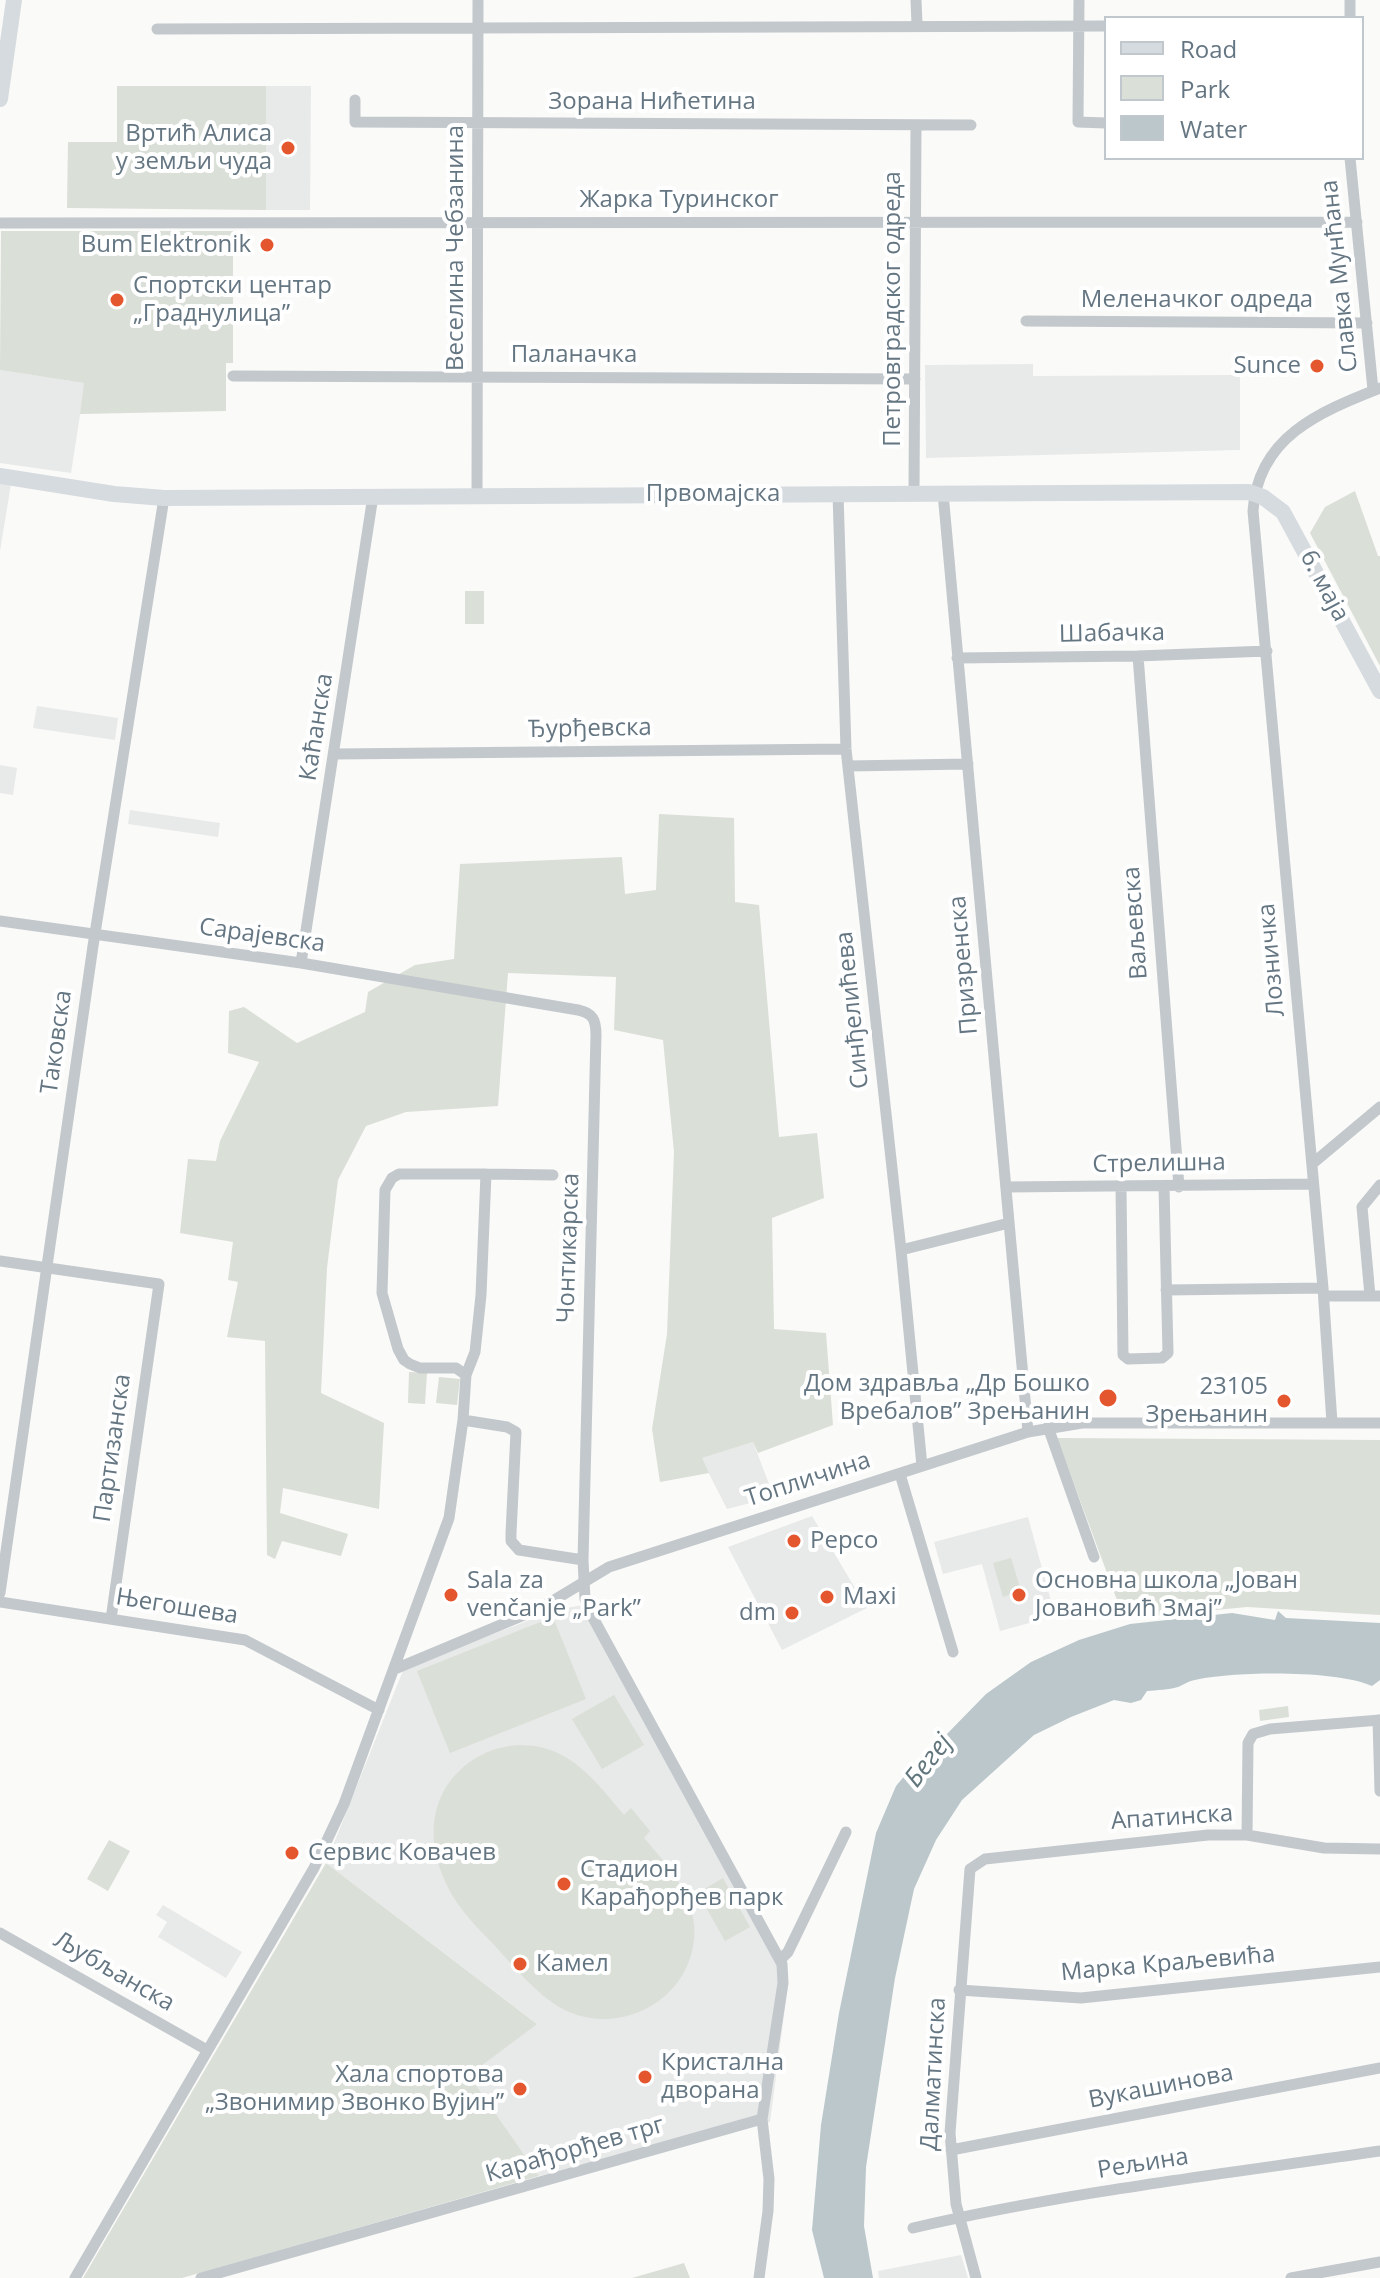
<!DOCTYPE html>
<html>
<head>
<meta charset="utf-8">
<style>
	body { margin:0 }
	#map { position:relative; width:1380px; height:2278px; overflow:hidden; background:#fafaf8; font-family:"Open Sans",sans-serif }
	canvas { display:block }
	.legend { position:absolute; left:1104px; top:16px; width:260px; height:144px; box-sizing:border-box; background:#fff; border:2px solid #c1c8cd; margin:0; padding:10px 14px; list-style:none; font-size:24px; color:#657683 }
	.legend li { display:flex; align-items:center; gap:16px; height:40px }
	.legend b { width:40px; border:2px solid #c1c8cd }
</style>
</head>
<body>
<div id="map">
<canvas width="1380" height="2278"></canvas>
<ul class="legend">
<li><b style="height:10px;background:#d6dbdf"></b>Road</li>
<li><b style="height:22px;background:#dadfd7"></b>Park</li>
<li><b style="height:22px;background:#bbc7cb"></b>Water</li>
</ul>
</div>
<script>
const ctx = document.querySelector('canvas').getContext('2d');
ctx.lineJoin = 'round';
function fillPath(path, color) { ctx.fillStyle = color; ctx.fill(path, 'evenodd'); }
function stroke(path, color, width, dash) { ctx.strokeStyle = color; ctx.lineWidth = width; ctx.lineCap = dash ? 'butt' : 'round'; ctx.setLineDash(dash || []); ctx.stroke(path); }
function drawText(font, color, halo, rows, align = 'center') {
  ctx.font = font + ' "Open Sans",sans-serif'; ctx.lineWidth = 8; ctx.setLineDash([]); ctx.textBaseline = 'middle'; ctx.strokeStyle = halo; ctx.fillStyle = color; for (const [text, x, y, turn = 0] of rows) {
    ctx.save(); ctx.translate(x, y); ctx.rotate((+turn || 0) * Math.PI / 180); ctx.textAlign = isNaN(turn) ? turn : align; if (halo) ctx.strokeText(text, 0, 0); ctx.fillText(text, 0, 0); ctx.restore();
  }
}
const built = new Path2D(`
	M266,86h45l-1,124h-44z
	M1033,364v12l207,-1v75l-314,8 -1,-93z
	M0,370l85,13 -14,90 -71,-10z
	M0,482l11,2 -11,67z
	M37,706l81,12 -3,22 -82,-12z
	M0,765l17,3 -4,27 -13,-2z
	M130,810l90,13 -2,14 -90,-13z
	M753,1442l21,55 -47,12 -26,-51z
	M812,1516l55,92 -85,42 -54,-103z
	M1028,1517l27,99 -55,15 -18,-67 -39,10 -9,-32z
	M583,1605l205,380 -18,137 -231,54 -70,-101 67,-52 -210,-160 78,-195 152,-58z
	M163,1905l79,47 -16,26 -68,-41 9,-15 -11,-7z
	M961,2255l7,23h-89l-1,-7z`);
const green = new Path2D(`
	M117,86h149v124l-199,-2 1,-66h49z
	M1,231h232v132h-7v48l-146,3 4,-31 -84,-13z
	M1355,491l23,65h2v110l-70,-133 15,-26z
	M465,591h19v33h-19z
	M659,814l75,4 1,84 24,3 20,232 38,-4 7,65 -52,20 2,111 52,4 7,92 -75,28 -5,-11 -51,16 7,15 -49,9 -8,-53 15,-95 7,-182 -11,-112 -49,-10 2,-53 -108,-4 -10,133 -92,6 -40,14 -28,54 -11,88 -6,125 63,30 -5,86 -96,-21 -3,25 68,21 -7,22 -59,-15 -7,18 -8,-4 -2,-214 -38,-4 11,-55 -10,-2 5,-38 -53,-9 8,-74 28,2 4,-20 39,-79 -31,-9 1,-42 15,-4 53,36 68,-31 3,-20 47,-27 39,-6 6,-95 162,-7 3,37 31,-4z
	M409,1372l18,1 -2,31 -17,-1z
	M439,1377l21,2 -3,26 -21,-2z
	M1057,1438l323,2v175l-133,-8 -123,12z
	M1011,1558l10,33 -18,6 -10,-34z
	M553,1617l33,82 -136,54 -33,-82z
	M614,1695l30,50 -42,24 -30,-50z
	M1288,1706l1,11 -29,4 -1,-11z
	M520,1745c50,0 74,35 104,70l7,-7 19,23 -6,7c32,37 66,76 43,128 -22,49 -83,67 -128,41 -24,-15 -43,-38 -62,-59 -12,-13 -26,-26 -36,-40 -29,-40 -41,-94 -5,-134 17,-18 39,-28 64,-29z
	M109,1840l21,11 -22,40 -21,-12z
	M326,1863l211,161 -68,51 70,101 -357,102h-99z
	M723,1878l27,49 -25,14 -27,-48z
	M684,2263l6,15h-58z`);
const water = new Path2D(`
	M1278,1611l8,7 94,5v57l-8,6c-35,-16 -138,-15 -177,-6 -7,1 -12,5 -17,7 -10,3 -21,3 -31,4l-6,9 -10,3 -17,-3 -43,17 -37,18 -72,65 -26,40 -22,49 -19,89 -29,189 -2,59 9,52h-49l-12,-48 9,-105 18,-112 37,-180 20,-47 32,-38 18,-13 40,-41 45,-32 48,-22 51,-16 102,-11 43,7z`);
const street = new Path2D(`
	M916,0l1,24
	M1079,0l-1,122 28,1
	M1350,18v-18
	M157,29l949,-3
	M355,100v22l616,3
	M1350,158l23,232
	M0,223l1357,-1
	M1026,321l341,2
	M233,376l682,3
	M914,493l2,-368
	M943,493l85,939
	M838,494l8,255 55,501 21,216
	M477,496l1,-496
	M1138,656l41,531
	M957,658l181,-2 129,-5
	M335,754l511,-5
	M848,766l120,-2
	M0,921l301,42 277,47c15,3 18,10 18,25l-13,525 2,39 6,15 191,350 1,19 -21,136 7,60 -1,32 -9,67
	M301,963l72,-467
	M1312,1164l68,-57
	M486,1174l67,1
	M1006,1187l307,-3
	M1121,1187l2,168 5,4 34,-1 6,-5 -4,-166
	M901,1250l108,-27
	M0,1261l159,23 -48,335
	M1166,1290l157,-2
	M1324,1296h56
	M1370,1296l-8,-89 18,-22
	M463,1420l44,7 9,5 -5,101v8l8,9 64,10
	M1332,1423l-9,-135 -70,-777c5,-74 66,-99 127,-123
	M1048,1427l46,130
	M900,1474l53,178
	M0,1593l93,-647 71,-448
	M0,1602l245,38 134,70
	M395,1669l146,-61 68,-41 419,-135 54,-9h298
	M1378,1720l2,71
	M1247,1835l1,-92 5,-9 17,-5 110,-9
	M0,1933l207,117
	M781,1959l7,-7 58,-120
	M959,1990l122,8 299,-31
	M951,2150l429,-82
	M913,2228c154,-36 311,-54 467,-77
	M75,2278l239,-410 30,-64 105,-286 14,-98 3,-45 9,-23 6,-57 5,-121h-87l-7,4 -7,12 -3,103 16,56 6,11 6,4 10,4h36l10,7
	M201,2278l561,-159
	M976,2278l-20,-74 -6,-71 20,-264 15,-10 223,-24h39l77,13 56,1
	M1291,2278l89,-16`);
const secondary = new Path2D(`
	M0,99l14,-99
	M0,476l114,18 50,4 1085,-6 14,5 20,15 97,179`);
const markers = [
	[288,148,8,"#e4572e"],
	[267,245,8,"#e4572e"],
	[117,300,8,"#e4572e"],
	[1317,366,8,"#e4572e"],
	[1108,1398,10,"#e4572e"],
	[1284,1401,8,"#e4572e"],
	[794,1541,8,"#e4572e"],
	[451,1595,8,"#e4572e"],
	[1019,1595,8,"#e4572e"],
	[827,1597,8,"#e4572e"],
	[792,1613,8,"#e4572e"],
	[292,1853,8,"#e4572e"],
	[564,1884,8,"#e4572e"],
	[520,1964,8,"#e4572e"],
	[645,2077,8,"#e4572e"],
	[520,2089,8,"#e4572e"]
];
const streetNames = [
	["Зорана Нићетина",652,102],
	["Жарка Туринског",679,200],
	["Веселина Чебзанина",456,248,-90],
	["Славка Мунћана",1340,276,-96],
	["Меленачког одреда",1197,300],
	["Петровградског одреда",893,309,-90],
	["Паланачка",574,355],
	["Првомајска",713,494],
	["6. маја",1324,586,62],
	["Шабачка",1112,634,-1],
	["Каћанска",317,727,-81],
	["Ђурђевска",590,729,-1],
	["Ваљевска",1136,923,-94],
	["Сарајевска",262,936,8],
	["Лозничка",1272,960,-95],
	["Призренска",964,965,-95],
	["Синђелићева",853,1010,-96],
	["Таковска",57,1042,-82],
	["Стрелишна",1159,1164,-1],
	["Чонтикарска",569,1248,-88],
	["Партизанска",113,1448,-82],
	["Топличина",808,1480,-18],
	["Његошева",177,1607,9],
	["Апатинска",1172,1818,-4],
	["Марка Краљевића",1168,1964,-5],
	["Љубљанска",114,1972,30],
	["Далматинска",934,2074,-87],
	["Вукашинова",1161,2087,-11],
	["Карађорђев трг",575,2150,-16],
	["Рељина",1143,2164,-9]
];
const poiNames = [
	["Вртић Алиса",272,134,"right"],
	["у земљи чуда",272,162,"right"],
	["Bum Elektronik",251,245,"right"],
	["Спортски центар",133,286],
	["„Граднулица”",133,314],
	["Sunce",1301,366,"right"],
	["Дом здравља „Др Бошко",1090,1384,"right"],
	["Вребалов” Зрењанин",1090,1412,"right"],
	["23105",1268,1387,"right"],
	["Зрењанин",1268,1415,"right"],
	["Pepco",810,1541],
	["Sala za",467,1581],
	["venčanje „Park”",467,1609],
	["Основна школа „Јован",1035,1581],
	["Јовановић Змај”",1035,1609],
	["Maxi",843,1597],
	["dm",776,1613,"right"],
	["Сервис Ковачев",308,1853],
	["Стадион",580,1870],
	["Карађорђев парк",580,1898],
	["Камел",536,1964],
	["Кристална",661,2063],
	["дворана",661,2091],
	["Хала спортова",504,2075,"right"],
	["„Звонимир Звонко Вујин”",504,2103,"right"]
];
const waterNames = [
	["Бегеј",929,1761,-52]
];
fillPath(built, '#e8e9e9');
fillPath(green, '#dadfd7');
fillPath(water, '#bbc7cb');
stroke(street, '#c3c8cc', 11);
stroke(secondary, '#d6dbdf', 16);
for (const [x, y, r, color] of markers) { const dot = new Path2D(); dot.arc(x, y, r, 0, 2 * Math.PI); ctx.fillStyle = color; ctx.fill(dot); stroke(dot, '#fff', 3); }
drawText('24px', '#657683', '#fff', streetNames);
drawText('24px', '#657683', '#fff', poiNames, 'left');
drawText('italic 26px', '#60757c', '#fff', waterNames);
</script>
</body>
</html>
